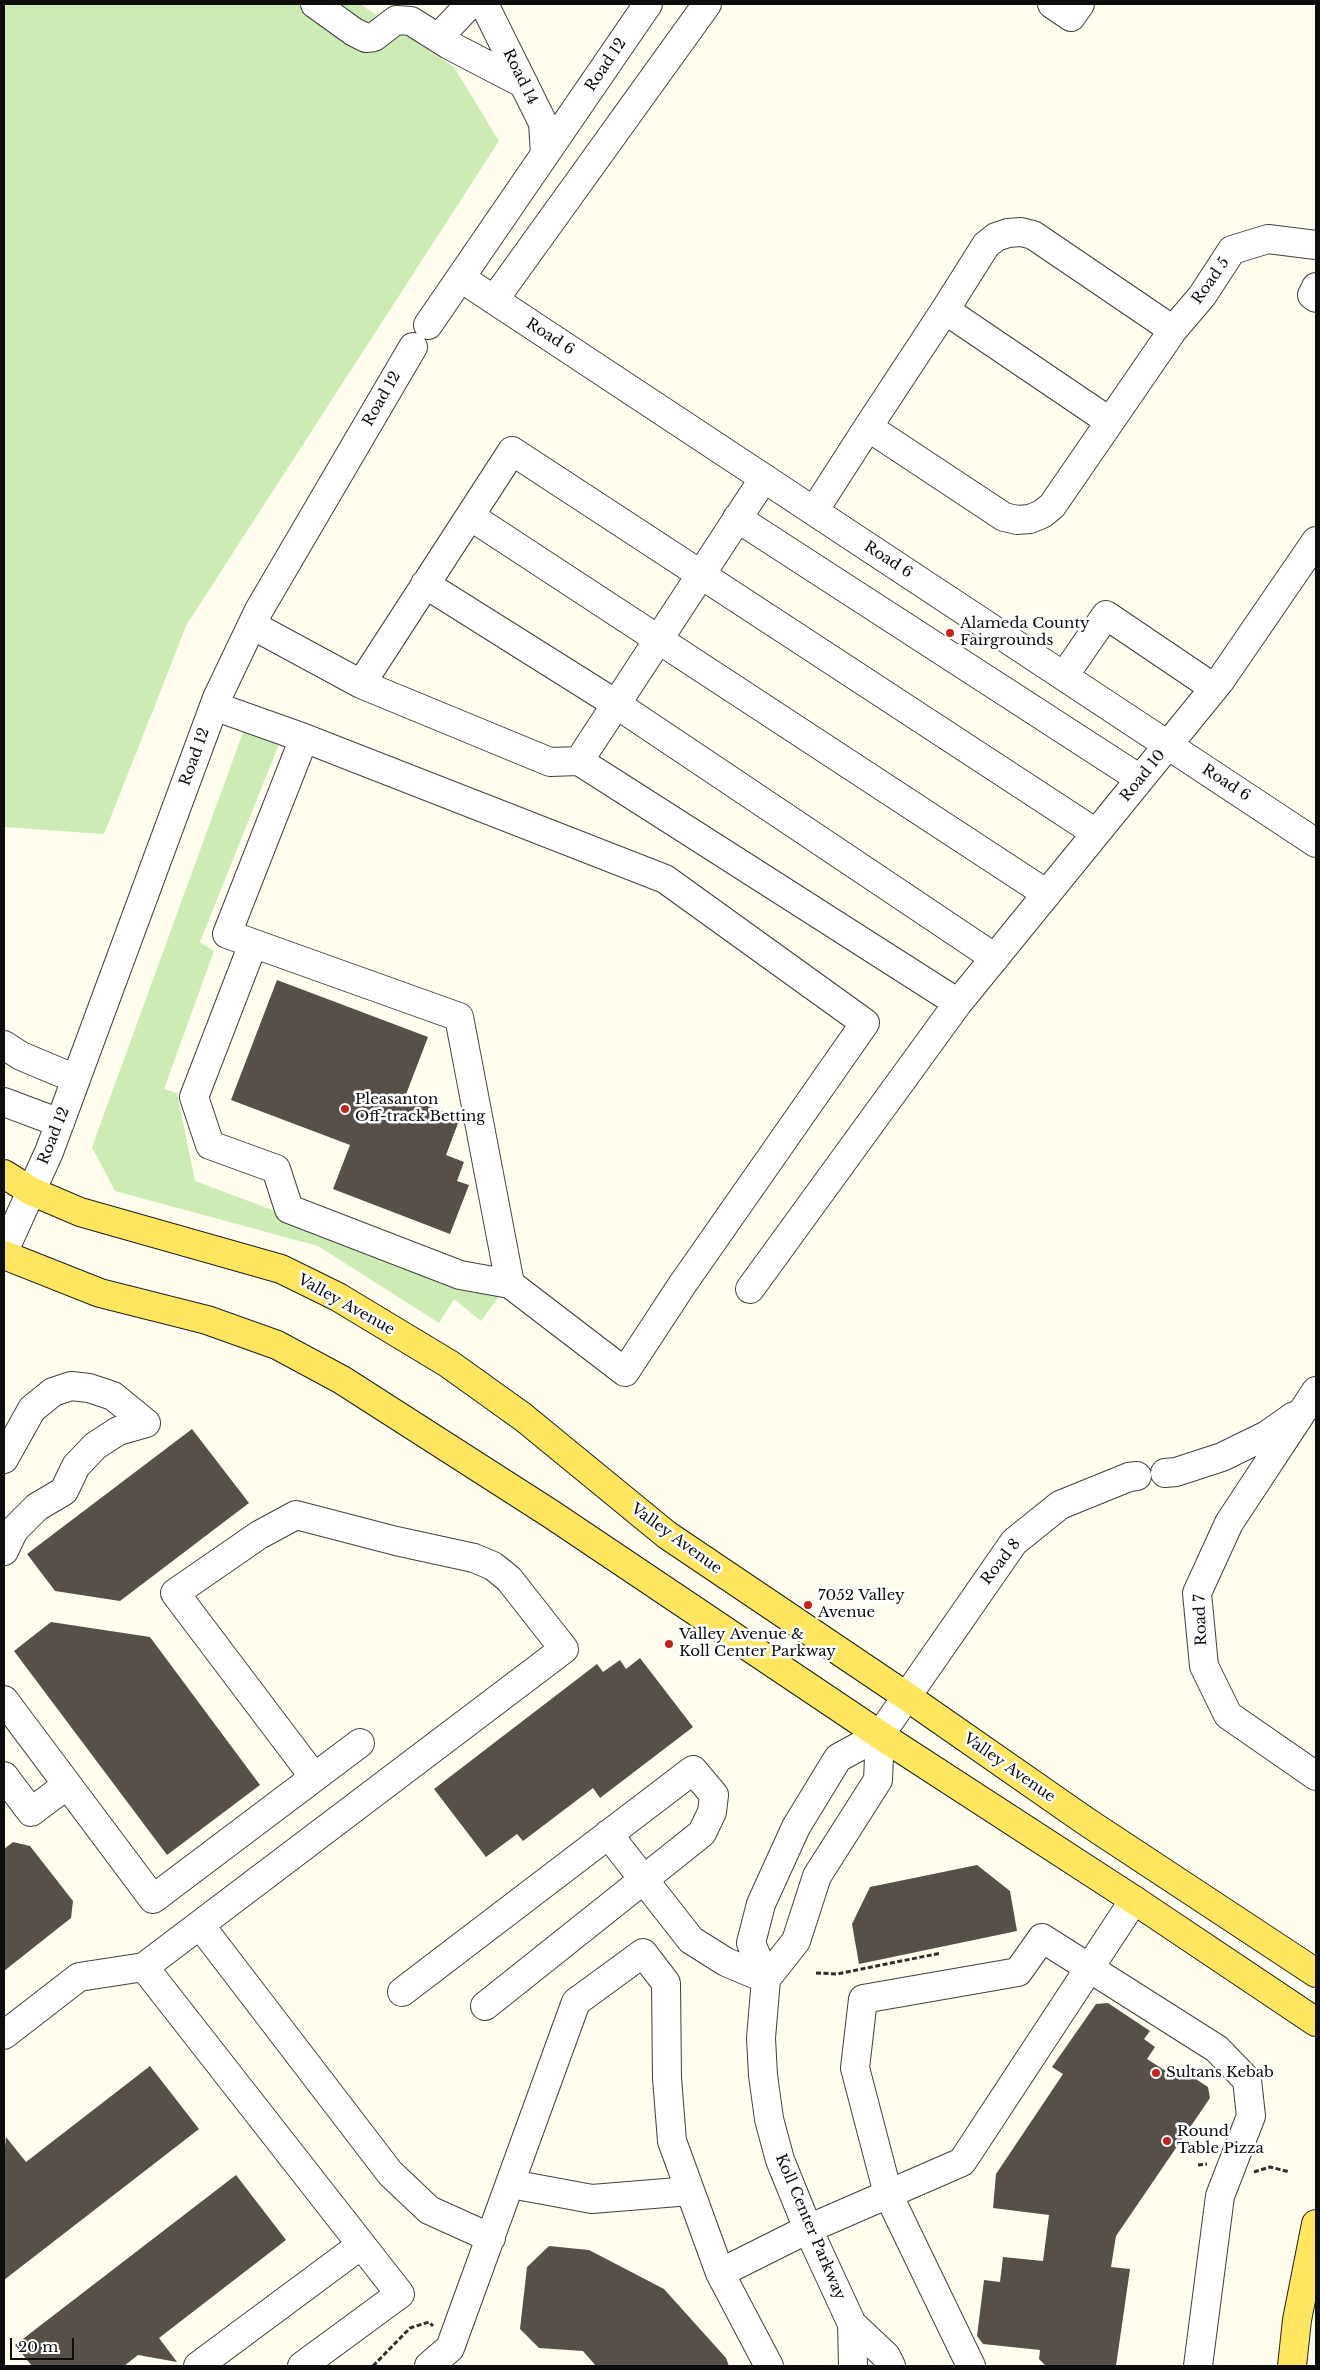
<!DOCTYPE html>
<style>
body{margin:0}
#map{position:relative;width:1320px;height:2370px;overflow:hidden;background:#fffdee;font-family:"Libre Baskerville",serif}
canvas{display:block}
.frame{position:absolute;inset:0;border:5px solid #0d0d0d;pointer-events:none}
.scale{position:absolute;left:10px;top:2338px;width:64px;height:22px;box-sizing:border-box;border:2px solid #0d0d0d;border-top:0;padding-left:6px;font-size:15px;line-height:18px;white-space:nowrap;color:#0d0d0d;-webkit-text-stroke:4px #fff;paint-order:stroke}
</style>
<div id="map">
<canvas width="1320" height="2370"></canvas>
<div class="frame"></div>
<div class="scale">20 m</div>
</div>
<script>
const c = document.querySelector('canvas').getContext('2d');
c.lineJoin = 'round';
function paint(path, color) { c.fillStyle = color; c.fill(path, 'evenodd'); }
const shape = rows => new Path2D(rows.map(r => 'M' + r).join(''));
function trace(path, color, width, dash) { c.strokeStyle = color; c.lineWidth = width; c.lineCap = dash ? 'butt' : 'round'; c.setLineDash(dash || []); c.stroke(path); }
function drawText(font, color, halo, rows, align = 'center') {
  c.font = font + ' "Libre Baskerville",serif'; c.lineWidth = 5; c.setLineDash([]); c.textBaseline = 'middle'; c.strokeStyle = halo; c.fillStyle = color; for (const [text, x, y, turn = 0] of rows) {
    c.save(); c.translate(x, y); c.rotate((+turn || 0) * Math.PI / 180); c.textAlign = isNaN(turn) ? turn : align; if (halo) c.strokeText(text, 0, 0); c.fillText(text, 0, 0); c.restore();
  }
}
paint(shape([
 [4,4,360,4,454,67,499,141,187,624,104,834,4,827],
 [245,727,281,739,200,942,214,951,164,1089,177,1093,195,1181,500,1295,481,1321,454,1299,439,1323,318,1246,115,1191,92,1147]
]), '#ccecb4');
paint(shape([
 [277,980,428,1037,405,1097,460,1118,446,1155,464,1162,457,1181,469,1185,450,1234,333,1189,350,1145,231,1100],
 [192,1429,249,1503,120,1601,55,1591,27,1554],
 [51,1622,150,1637,260,1785,167,1855,14,1651],
 [640,1658,693,1727,600,1798,593,1788,523,1841,517,1834,486,1857,434,1789,597,1664,603,1672,620,1660,626,1669],
 [13,1842,30,1846,73,1901,71,1918,4,1971,4,1849],
 [977,1865,1010,1891,1017,1931,859,1964,852,1924,870,1887],
 [1108,2003,1150,2031,1144,2039,1155,2047,1147,2059,1180,2080,1185,2072,1208,2087,1210,2098,1116,2236,1111,2267,1130,2269,1116,2366,1045,2365,1039,2359,1040,2350,983,2344,977,2336,984,2280,1000,2282,1003,2257,1043,2261,1049,2215,993,2208,996,2174,1063,2074,1052,2067,1096,2004],
 [150,2066,199,2129,4,2280,4,2156,6,2137,26,2162],
 [236,2175,286,2240,159,2338,177,2362,138,2355,124,2366,32,2366,15,2345],
 [549,2246,589,2250,664,2289,726,2358,729,2366,596,2366,583,2351,539,2348,520,2329,527,2267]
]), '#575049');
const minor = shape([
 [315,4,354,32,366,38,374,37,396,20,411,21,449,45,524,84],
 [484,4,543,123,545,154],
 [1052,4,1071,17,1080,4],
 [438,38,470,4],
 [461,278,1316,843],
 [1316,287,1312,295,1316,298],
 [494,300,707,4],
 [945,310,1109,421],
 [428,325,648,4],
 [1173,330,1202,296,1232,250,1268,239,1316,245],
 [814,511,868,427,945,310,986,245,996,237,1008,233,1021,232,1033,235,1173,330,1052,506,1042,514,1030,519,1017,520,1004,517,868,427],
 [470,516,1047,894],
 [737,518,1140,779],
 [425,584,616,704,995,958],
 [252,625,361,684,550,762,579,761,958,1003],
 [1064,676,1106,615,1214,688],
 [361,684,512,451,1096,833],
 [214,706,304,738,665,879,865,1023,682,1285,625,1372,510,1284,459,1017,227,934,304,738],
 [579,761,764,478],
 [253,944,194,1097,210,1145,276,1169,289,1209,460,1275,510,1284],
 [4,1045,21,1056,76,1079],
 [4,1102,60,1123],
 [4,1251,49,1152,217,698,259,610,413,347],
 [750,1289,958,1003,1220,681,1316,541],
 [1316,1391,1229,1523,1197,1593,1204,1666,1228,1715,1316,1776],
 [4,1459,32,1409,53,1392,71,1386,89,1388,113,1396,146,1423],
 [1165,1473,1176,1472,1222,1457,1267,1435,1294,1416],
 [4,1551,14,1530,37,1507,64,1491,76,1466,95,1446,118,1431,146,1423],
 [4,1700,153,1899,360,1743],
 [4,1776,31,1812,67,1785],
 [608,1834,691,1940,726,1962,766,1979],
 [200,1925,390,2173,429,2210,491,2238],
 [144,1967,400,2294,302,2366],
 [766,1979,796,1941,817,1876,878,1780,880,1735],
 [402,1992,693,1770,714,1795,712,1812,702,1833,485,2006],
 [4,2035,79,1977,144,1967,564,1649,509,1579,493,1566,474,1558,396,1541,296,1515,259,1535,175,1593,314,1777],
 [511,2184,592,2199,690,2191],
 [720,2273,808,2229,962,2162,1134,1900],
 [852,2324,853,2366],
 [198,2366,361,2245],
 [429,2366,450,2348,576,2002,643,1953,666,1983,667,2078,672,2141,720,2273,769,2366],
 [891,2366,886,2356,852,2324,808,2229,780,2160,769,2119,763,2075,761,2038,766,1979,751,1943,761,1904,796,1827,838,1758,880,1735,1014,1542,1060,1505,1129,1477,1137,1476],
 [971,2366,888,2194,855,2068,863,1999,1018,1972,1042,1938,1217,2049,1247,2080,1251,2116,1220,2196,1198,2366]
]);
const major = shape([
 [4,1174,31,1191,80,1212,281,1269,338,1297,449,1364,523,1417,667,1535,906,1696,1087,1822,1316,1973],
 [4,1255,100,1293,207,1320,277,1345,342,1380,551,1514,880,1735,1134,1900,1316,2022],
 [1292,2366,1297,2320,1316,2224]
]);
trace(minor, '#404040', 30);
trace(major, '#1e1e1e', 30);
trace(shape([
 [816,1973,837,1974,941,1953],
 [1198,2165,1207,2164],
 [1254,2172,1270,2167,1290,2172],
 [373,2366,410,2328,429,2322,433,2326]
]), '#2f2f2f', 3, [5, 2.5]);
trace(minor, '#fff', 28);
trace(major, '#ffe65e', 28);
for (const [x, y, r, color] of [
 [950,633,5,"#c7231c"],
 [345,1109,5,"#c7231c"],
 [808,1605,5,"#c7231c"],
 [669,1644,5,"#c7231c"],
 [1156,2073,5,"#c7231c"],
 [1167,2141,5,"#c7231c"]
]) { const dot = new Path2D(); dot.arc(x, y, r, 0, 2 * Math.PI); c.fillStyle = color; c.fill(dot); trace(dot, '#fff', 2); }
drawText('15px', '#0d0d0d', '#fff', [
 ["Road 12",606,65,-56],
 ["Road 14",520,77,64],
 ["Road 5",1211,281,-55],
 ["Road 6",550,337,33],
 ["Road 12",382,399,-60],
 ["Road 6",888,560,33],
 ["Road 12",195,757,-70],
 ["Road 10",1143,776,-51],
 ["Road 6",1226,783,33],
 ["Road 12",54,1136,-68],
 ["Valley Avenue",346,1305,29],
 ["Valley Avenue",676,1539,36],
 ["Road 8",1001,1562,-52],
 ["Road 7",1201,1620,-92],
 ["Valley Avenue",1009,1768,35],
 ["Koll Center Parkway",810,2227,67]
]);
drawText('15px', '#0d0d0d', '#fff', [
 ["Alameda County",960,624],
 ["Fairgrounds",960,641],
 ["Pleasanton",355,1100],
 ["Off-track Betting",355,1117],
 ["7052 Valley",818,1596],
 ["Avenue",818,1613],
 ["Valley Avenue &",679,1635],
 ["Koll Center Parkway",679,1652],
 ["Sultans Kebab",1166,2073],
 ["Round",1177,2132],
 ["Table Pizza",1177,2149]
], 'left');
</script>
